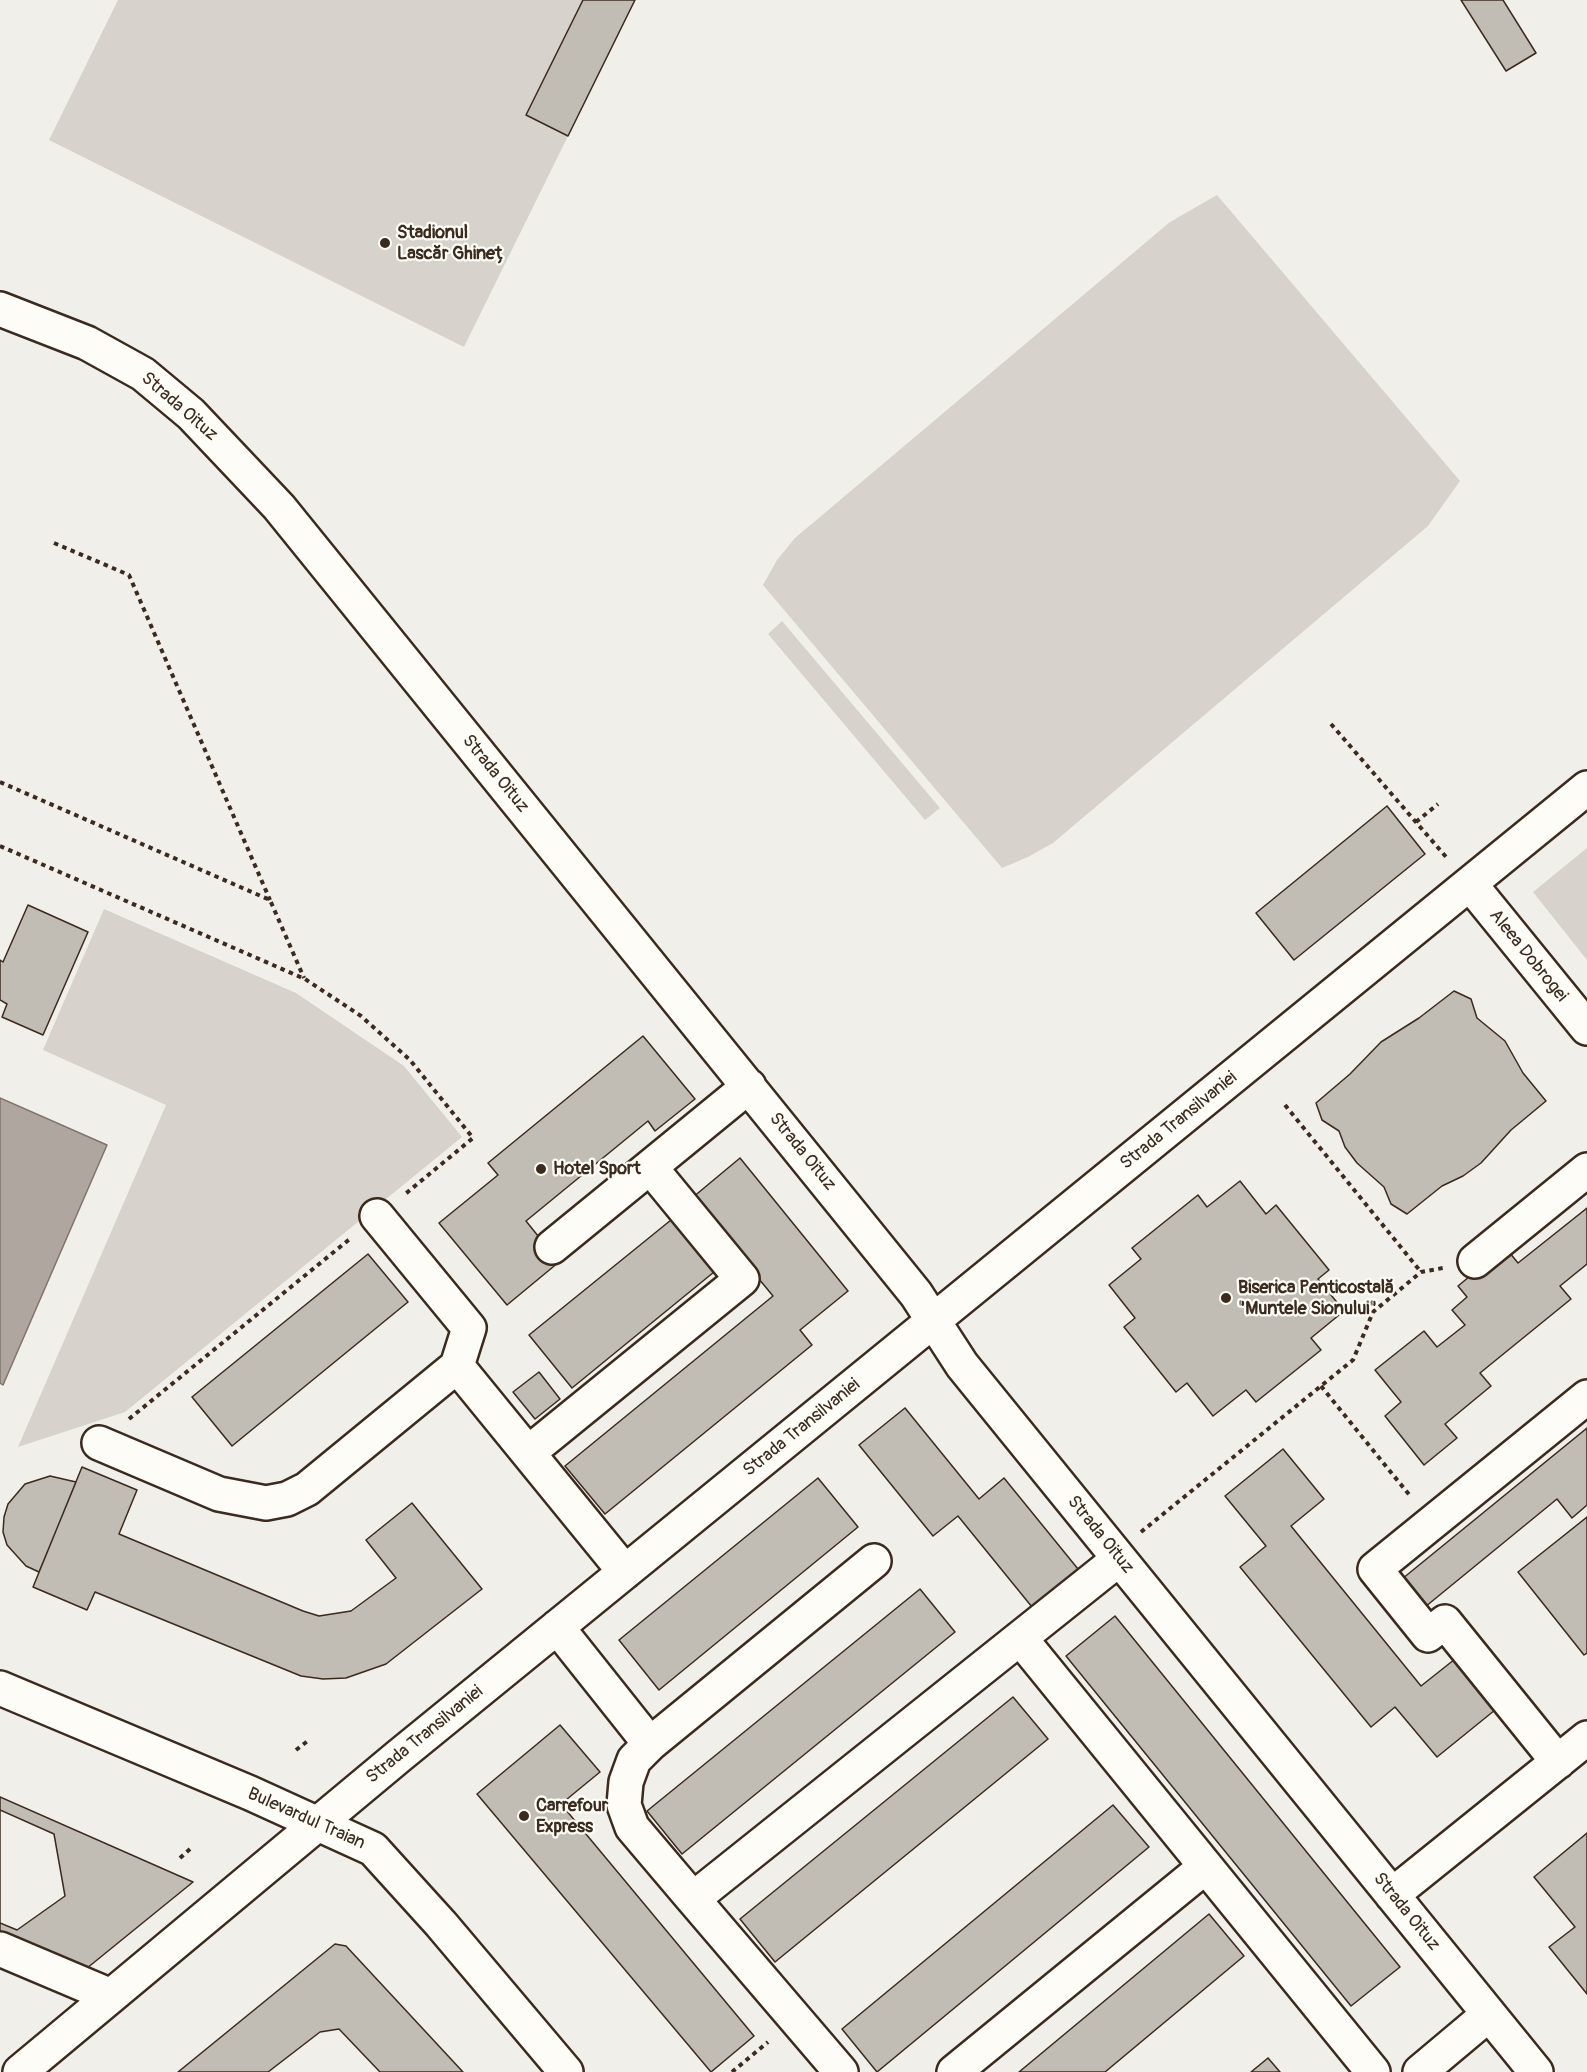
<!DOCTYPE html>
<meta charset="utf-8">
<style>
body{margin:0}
canvas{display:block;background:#f1efea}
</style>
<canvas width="1587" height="2072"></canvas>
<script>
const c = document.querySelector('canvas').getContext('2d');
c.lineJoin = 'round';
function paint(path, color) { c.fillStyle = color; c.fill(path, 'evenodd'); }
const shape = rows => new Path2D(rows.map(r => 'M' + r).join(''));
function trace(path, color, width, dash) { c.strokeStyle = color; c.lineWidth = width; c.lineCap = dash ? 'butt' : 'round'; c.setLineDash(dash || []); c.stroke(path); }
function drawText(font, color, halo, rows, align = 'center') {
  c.font = font + ' Pangolin,sans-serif'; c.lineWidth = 4.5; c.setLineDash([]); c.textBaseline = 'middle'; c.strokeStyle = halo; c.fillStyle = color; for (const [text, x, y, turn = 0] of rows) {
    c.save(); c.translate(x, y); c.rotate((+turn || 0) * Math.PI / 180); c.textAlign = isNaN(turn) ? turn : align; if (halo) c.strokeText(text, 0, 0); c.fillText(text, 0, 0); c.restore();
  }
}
paint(shape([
 [118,0,635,0,464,347,49,140],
 [1217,195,1460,481,1428,526,1053,843,1028,857,1002,868,763,585,777,560,795,538,1170,222],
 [782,621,940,808,925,820,768,634],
 [1587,848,1587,960,1533,892],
 [104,909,296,993,404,1066,462,1137,125,1412,18,1447,166,1105,43,1050]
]), '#d7d2cc');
const water = shape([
 [0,1098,107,1145,3,1385,0,1383,0,1098]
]);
paint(water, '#aea69f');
trace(water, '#80746b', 1.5);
const building = shape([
 [583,0,635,0,568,136,526,115,583,0],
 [1461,0,1503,0,1536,53,1506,71,1461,0],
 [1387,806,1425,854,1294,960,1256,913,1387,806],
 [28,905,88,932,43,1035,2,1017,7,1004,0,1000,0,960,3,962,28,905],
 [1454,991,1471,999,1477,1018,1505,1041,1523,1073,1546,1101,1511,1130,1481,1163,1463,1176,1442,1186,1407,1214,1391,1204,1384,1187,1357,1163,1345,1147,1339,1131,1322,1120,1316,1103,1350,1074,1381,1042,1419,1018,1454,991],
 [643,1036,695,1099,655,1131,648,1121,526,1221,559,1262,507,1305,439,1223,498,1175,488,1163,643,1036],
 [740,1158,848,1291,800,1330,812,1345,605,1514,565,1466,773,1296,692,1198,740,1158],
 [1240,1181,1266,1214,1276,1205,1329,1270,1318,1279,1344,1311,1311,1338,1321,1350,1256,1402,1246,1390,1213,1416,1187,1383,1176,1392,1124,1327,1135,1318,1109,1285,1141,1259,1132,1248,1198,1195,1207,1207,1240,1181],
 [1587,1208,1587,1264,1560,1286,1571,1299,1480,1373,1491,1386,1445,1424,1457,1438,1424,1465,1385,1416,1401,1402,1375,1370,1424,1331,1437,1347,1465,1325,1452,1310,1467,1297,1458,1286,1505,1247,1518,1263,1587,1208],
 [671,1220,714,1272,572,1388,529,1335,671,1220],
 [368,1254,408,1302,232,1446,192,1397,368,1254],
 [539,1372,560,1399,535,1419,513,1392,539,1372],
 [905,1408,979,1499,1004,1478,1078,1569,1032,1607,958,1516,933,1536,859,1445,905,1408],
 [1587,1428,1587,1505,1572,1518,1557,1499,1425,1607,1402,1579,1587,1428],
 [1283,1449,1324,1499,1291,1526,1421,1686,1455,1659,1495,1710,1437,1757,1395,1707,1371,1727,1240,1567,1266,1546,1225,1496,1283,1449],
 [82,1467,137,1490,119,1534,303,1611,319,1616,351,1611,396,1578,366,1540,412,1503,482,1589,386,1664,346,1678,323,1679,301,1676,95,1592,87,1610,33,1587,82,1467],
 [50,1476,76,1482,39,1572,26,1566,7,1545,3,1532,4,1517,8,1504,25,1484,50,1476],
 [818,1478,858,1527,659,1690,619,1640,818,1478],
 [1587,1517,1587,1653,1584,1655,1518,1572,1587,1517],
 [920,1589,955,1632,682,1854,647,1811,920,1589],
 [1115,1616,1400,1967,1351,2006,1066,1656,1115,1616],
 [1013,1697,1048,1739,775,1962,740,1919,1013,1697],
 [560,1725,600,1772,561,1804,754,2036,711,2072,477,1794,560,1725],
 [0,1797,193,1882,81,1973,0,1937,0,1797],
 [1113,1805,1149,1847,877,2072,842,2029,1113,1805],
 [0,1810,54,1834,65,1896,17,1930,0,1923,0,1810],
 [1587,1833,1587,1994,1549,1947,1575,1927,1534,1877,1587,1833],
 [1209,1914,1244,1956,1105,2072,1019,2072,1209,1914],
 [335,1944,346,1946,463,2072,380,2072,339,2029,320,2032,268,2072,178,2072,335,1944],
 [1268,2058,1280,2072,1251,2072,1268,2058]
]);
paint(building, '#c1bcb4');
trace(building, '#3b2a1e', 1.5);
const minor = shape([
 [0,309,87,343,143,374,191,414,279,507,916,1294,962,1365,1536,2072],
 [1470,884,1587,1028],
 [377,1216,469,1328,457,1366],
 [552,1247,650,1167],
 [1475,1261,1587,1170],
 [99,1443,219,1494,266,1503,287,1499,307,1489,457,1366,625,1572],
 [528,1453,742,1279,650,1167,749,1086],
 [557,1627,650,1744,634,1760,626,1782,624,1805,632,1827,693,1899,1119,1559],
 [1020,1638,1373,2072],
 [0,1688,250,1793,373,1849,441,1924,566,2072],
 [650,1744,874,1561],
 [1558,1762,1445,1622,1428,1635,1375,1569,1587,1397],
 [1392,1895,1587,1738],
 [693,1899,841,2072],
 [0,1949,111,1996],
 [20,2072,399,1756,1587,788],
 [954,2072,1205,1867],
 [1420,2072,1489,2014]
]);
trace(minor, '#3b2a1e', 38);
trace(shape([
 [54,543,129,575,270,900],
 [1331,724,1447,858],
 [0,782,270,900,304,978],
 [1416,822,1438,804],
 [0,846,305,979,361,1016,410,1060,473,1138,404,1195],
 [1285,1105,1421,1272],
 [1321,1386,1411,1497],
 [129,1419,351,1238],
 [1141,1532,1353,1360,1373,1312,1421,1272,1443,1268],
 [296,1750,309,1740],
 [180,1858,190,1849],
 [732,2072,768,2042]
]), '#3b2a1e', 4, [4.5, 4.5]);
trace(minor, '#fdfcf7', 33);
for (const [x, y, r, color] of [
 [385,243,6,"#3b2a1e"],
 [541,1169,6,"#3b2a1e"],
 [1226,1298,6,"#3b2a1e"],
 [524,1816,6,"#3b2a1e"]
]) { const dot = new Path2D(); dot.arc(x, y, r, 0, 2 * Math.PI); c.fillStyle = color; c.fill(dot); trace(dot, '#fdfcf7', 2); }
drawText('bold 18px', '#3b2a1e', '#fdfcf7', [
 ["Stadionul",397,233],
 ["Lascăr Ghineț",397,254],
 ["Hotel Sport",553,1169],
 ["Biserica Penticostală",1238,1288],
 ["\"Muntele Sionului\"",1238,1309],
 ["Carrefour",536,1806],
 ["Express",536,1827]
], 'left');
drawText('18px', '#3b2a1e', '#fdfcf7', [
 ["Strada Oituz",179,407,41],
 ["Strada Oituz",495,774,51],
 ["Aleea Dobrogei",1528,956,51],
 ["Strada Transilvaniei",1179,1121,-39],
 ["Strada Oituz",802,1152,51],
 ["Strada Transilvaniei",802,1428,-39],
 ["Strada Oituz",1100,1535,51],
 ["Strada Transilvaniei",425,1735,-39],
 ["Bulevardul Traian",306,1819,24],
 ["Strada Oituz",1406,1912,51]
]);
</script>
